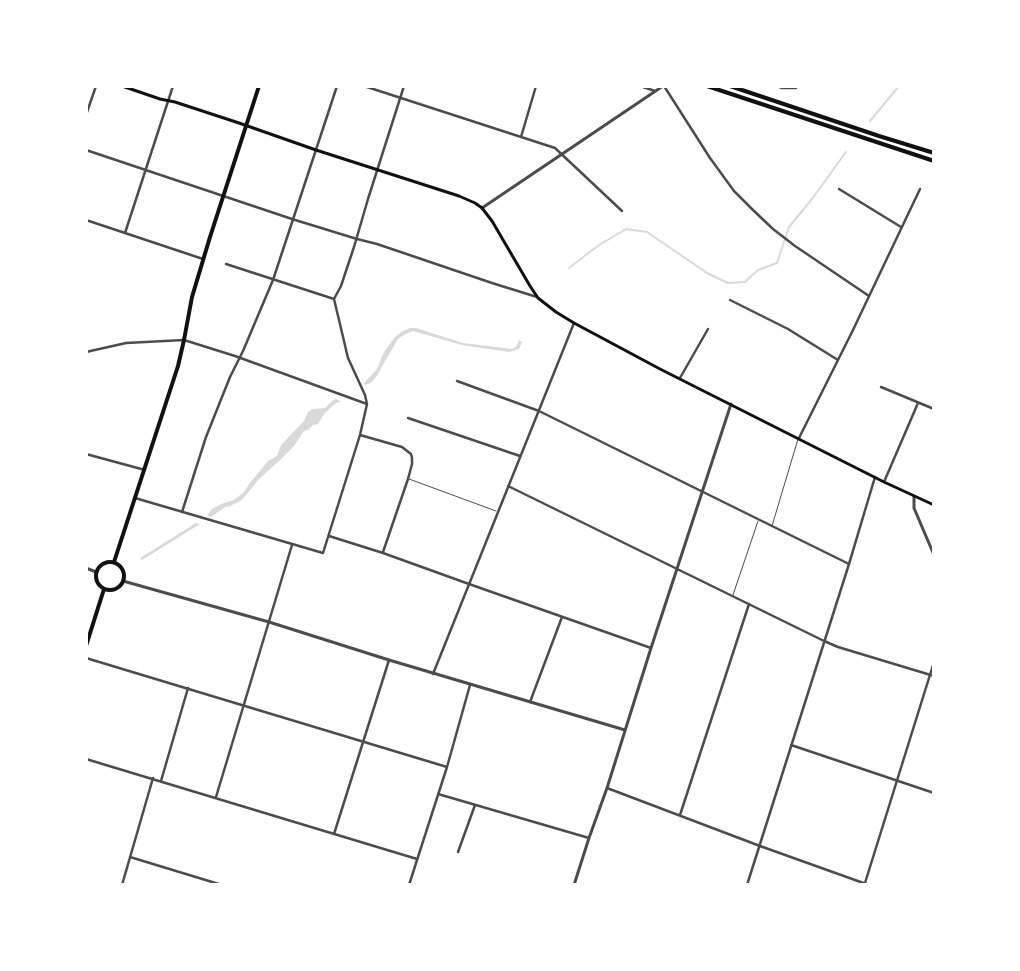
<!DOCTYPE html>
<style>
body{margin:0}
#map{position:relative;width:1020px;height:971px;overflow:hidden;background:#fff;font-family:Poppins,sans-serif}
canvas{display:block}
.frame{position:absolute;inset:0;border:88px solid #fff;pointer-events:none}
</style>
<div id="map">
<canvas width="1020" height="971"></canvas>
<div class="frame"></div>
</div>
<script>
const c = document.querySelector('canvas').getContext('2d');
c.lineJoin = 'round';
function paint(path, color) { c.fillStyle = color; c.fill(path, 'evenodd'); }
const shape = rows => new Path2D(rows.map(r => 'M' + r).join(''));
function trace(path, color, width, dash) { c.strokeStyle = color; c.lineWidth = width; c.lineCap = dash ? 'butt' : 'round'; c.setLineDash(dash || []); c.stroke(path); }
paint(shape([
 [410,328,416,328,463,343,512,349,516,347,519,340,522,342,519,349,509,352,462,345,413,331,406,334,398,339,376,377,371,383,365,385,364,383,377,369,383,354,394,338,401,332],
 [336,399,340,401,340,402,336,403,325,413,318,424,313,425,308,430,304,431,294,446,280,460,259,479,242,500,230,506,225,507,211,517,207,516,212,509,221,504,234,500,244,492,250,483,268,461,277,456,281,445,304,421,308,412,312,409,325,408,333,400],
 [196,523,200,524,142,560,140,558]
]), '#d9d9d9');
trace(shape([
 [870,121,899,86],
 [569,268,599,245,626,229,647,232,707,273,728,283,745,282,758,270,777,263,789,227,812,199,846,152]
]), '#d9d9d9', 2);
trace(shape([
 [409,479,496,511],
 [772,526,798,439],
 [733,595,758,521]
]), '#4c4c4c', 1);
trace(shape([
 [364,86,555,148,622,211],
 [640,86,655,91],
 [664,86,710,158,734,191,753,210,773,229,795,246,869,296],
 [777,86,782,88,796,88,797,86],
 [86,115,96,86],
 [521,137,536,86],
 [86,150,292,219,357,239,377,244,492,283,537,297],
 [839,189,901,227],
 [86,220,203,259],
 [125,233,173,86],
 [226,264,334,299],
 [334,299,341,286,354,247,368,199,404,86],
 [730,300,788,329,838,360],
 [86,352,126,343,184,340,235,356,367,404],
 [680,378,708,329],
 [457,381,539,411,849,564],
 [881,387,934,409],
 [408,418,520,456],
 [360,435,402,447,411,454,412,458,412,464,408,479,383,552],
 [799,438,853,330,920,189],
 [86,454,145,470],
 [884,482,918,403],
 [508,486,824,641,838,647,934,676],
 [135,498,323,553,360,435,367,404,365,395,348,358,334,299],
 [182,512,206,437,230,377,243,351,273,280,337,86],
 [329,536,383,553,469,584,651,648],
 [86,658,447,767],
 [433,674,574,323],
 [530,702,562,617],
 [791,745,934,793],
 [86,759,417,859],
 [161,781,188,688],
 [607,788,760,846,869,885],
 [438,794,589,838],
 [216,797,292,545],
 [680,815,749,604],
 [334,834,389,660],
 [458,852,475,805],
 [130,857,222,885],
 [865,883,934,662],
 [122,885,153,778],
 [409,885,447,767,470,685],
 [747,885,849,564,875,477]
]), '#4c4c4c', 2.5);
trace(shape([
 [482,208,663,86],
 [914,496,914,508,934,555],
 [86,568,96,572],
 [123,581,269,622,389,660,625,730],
 [574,885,589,838,607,788,651,648,731,404]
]), '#4c4c4c', 3);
trace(shape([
 [122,86,160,99,175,102,239,123,316,150,459,196,475,203,482,208,492,221,530,286,538,298,556,312,574,323,660,369,884,482,934,505]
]), '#111', 3);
trace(shape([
 '96 576a14 14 0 1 1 28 0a14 14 0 1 1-28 0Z',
 [114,562,178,366,184,340,192,297,210,237,259,86],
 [86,646,104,589]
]), '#111', 4);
trace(shape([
 [707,86,934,161],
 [730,86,879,136,934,153]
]), '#111', 4);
</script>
